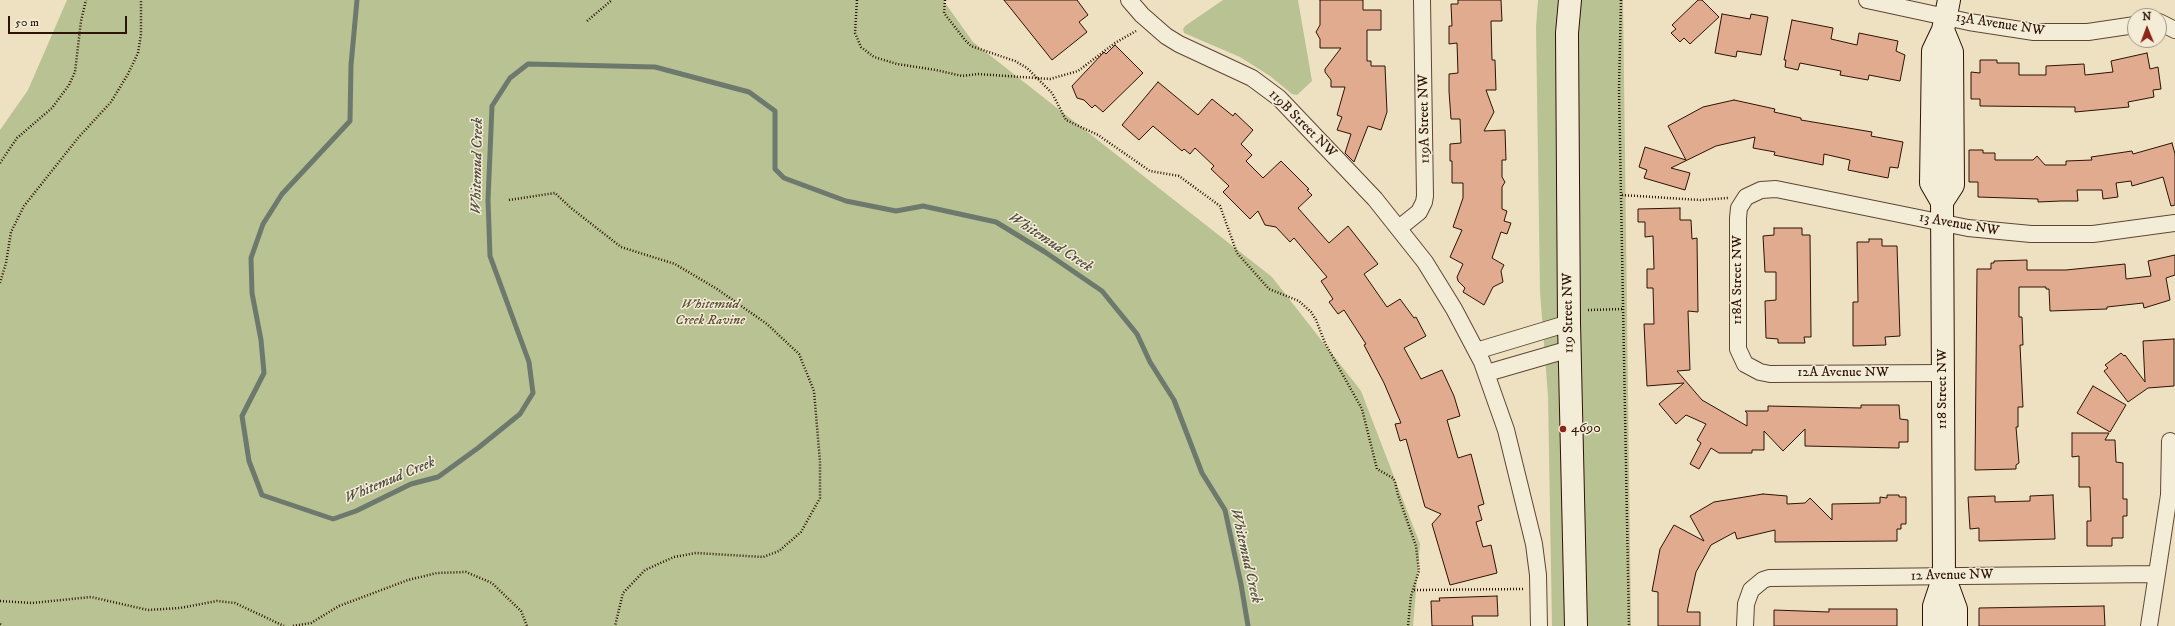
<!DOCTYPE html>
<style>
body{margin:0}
#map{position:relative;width:2175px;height:626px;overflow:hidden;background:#ede1c2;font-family:"IM FELL DW Pica",serif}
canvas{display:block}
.north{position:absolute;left:2127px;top:8px;width:40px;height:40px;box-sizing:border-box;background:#f3ecd7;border:1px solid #a49583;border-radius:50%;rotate:359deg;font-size:11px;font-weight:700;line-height:16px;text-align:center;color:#2e1204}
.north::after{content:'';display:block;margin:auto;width:14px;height:18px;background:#8f2418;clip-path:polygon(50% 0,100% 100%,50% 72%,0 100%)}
.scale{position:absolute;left:8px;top:16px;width:119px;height:18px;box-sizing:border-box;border:2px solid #2e1204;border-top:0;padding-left:5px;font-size:12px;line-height:14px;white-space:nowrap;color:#2e1204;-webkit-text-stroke:3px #f3ecd7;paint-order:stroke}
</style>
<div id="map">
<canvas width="2175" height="626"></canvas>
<div class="north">N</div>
<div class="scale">50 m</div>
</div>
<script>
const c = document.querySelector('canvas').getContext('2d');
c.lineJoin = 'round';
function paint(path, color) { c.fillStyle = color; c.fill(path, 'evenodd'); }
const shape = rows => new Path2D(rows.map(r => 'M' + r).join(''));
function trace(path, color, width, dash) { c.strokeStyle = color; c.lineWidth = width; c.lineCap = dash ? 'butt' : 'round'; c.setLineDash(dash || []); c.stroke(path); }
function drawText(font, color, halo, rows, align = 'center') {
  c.font = font + ' "IM FELL DW Pica",serif'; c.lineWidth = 3; c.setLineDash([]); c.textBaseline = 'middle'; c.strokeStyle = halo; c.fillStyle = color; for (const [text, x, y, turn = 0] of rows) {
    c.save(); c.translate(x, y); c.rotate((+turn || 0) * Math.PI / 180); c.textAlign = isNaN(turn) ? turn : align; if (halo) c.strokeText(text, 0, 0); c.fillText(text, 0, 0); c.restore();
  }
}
paint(shape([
 [67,0,943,0,973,42,1272,277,1361,391,1420,544,1413,626,0,626,0,130,28,90],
 [1223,0,1298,0,1312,81,1297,95,1292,94,1270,76,1240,57,1184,33,1183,29,1185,26],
 [1538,0,1623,0,1631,626,1552,626,1548,396,1540,292,1536,27]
]), '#b9c293');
trace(shape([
 [357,0,351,65,350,121,282,194,263,224,251,258,252,293,261,340,264,373,242,416,249,461,262,495,333,519,356,511,411,484,438,477,478,448,520,414,533,393,529,362,490,256,488,200,492,106,510,78,528,64,655,67,749,92,775,111,775,169,784,178,846,201,896,211,923,206,996,222,1045,252,1102,291,1137,334,1150,362,1174,400,1202,473,1225,510,1241,584,1248,626]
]), '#6e796e', 5);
const building = shape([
 [1004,0,1077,0,1088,15,1079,22,1087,32,1052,60,1004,0],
 [1320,0,1363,0,1363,10,1381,10,1381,30,1367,30,1367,61,1371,61,1371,66,1385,66,1387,112,1381,130,1368,126,1354,162,1345,153,1351,134,1337,130,1342,117,1337,115,1345,87,1331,87,1331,80,1325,72,1325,69,1341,48,1320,48,1320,39,1316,32,1320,25,1320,0],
 [1458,0,1501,0,1502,21,1491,21,1492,60,1495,60,1496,90,1486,90,1494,112,1484,131,1505,130,1506,160,1502,160,1502,177,1505,182,1502,187,1502,209,1507,211,1504,221,1511,223,1507,234,1501,232,1492,258,1504,265,1501,271,1503,282,1493,287,1484,305,1463,292,1465,288,1458,281,1457,277,1463,264,1450,257,1462,230,1453,227,1463,198,1463,183,1452,183,1452,161,1450,161,1450,144,1461,143,1460,119,1451,119,1449,91,1449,74,1458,73,1457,43,1449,44,1449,26,1452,26,1451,4,1458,4,1458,0],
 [1698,0,1702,0,1719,17,1690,44,1684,38,1680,42,1671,33,1676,29,1672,25,1698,0],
 [1722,14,1750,19,1751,14,1768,17,1761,55,1737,51,1736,57,1715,53,1722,14],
 [1792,20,1833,28,1831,39,1857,45,1859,33,1898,41,1896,51,1905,55,1900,81,1869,75,1868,80,1840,75,1841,71,1800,63,1798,70,1785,67,1786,60,1784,60,1792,20],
 [1115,45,1143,73,1103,112,1095,105,1092,108,1084,100,1077,98,1072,86,1104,52,1106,54,1115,45],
 [2147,53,2150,69,2158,67,2161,89,2153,90,2154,97,2128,102,2129,107,2075,112,2075,107,1980,106,1980,99,1971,99,1971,72,1980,73,1980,60,1997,60,1997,63,2019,63,2019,75,2046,75,2046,66,2084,64,2085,75,2113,72,2111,61,2147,53],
 [1158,82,1198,115,1212,99,1233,116,1235,113,1253,130,1241,144,1252,155,1246,161,1263,178,1281,161,1309,189,1307,190,1312,195,1298,208,1329,243,1348,226,1378,264,1364,274,1387,307,1400,299,1414,318,1416,317,1426,336,1404,348,1421,379,1442,370,1454,396,1460,416,1447,420,1458,458,1471,454,1484,504,1478,506,1482,520,1476,522,1483,547,1491,545,1497,573,1450,585,1432,524,1441,514,1425,507,1406,439,1400,441,1395,424,1401,423,1384,383,1364,345,1366,344,1344,310,1338,314,1329,302,1333,299,1321,281,1327,277,1294,238,1290,242,1276,227,1265,225,1258,211,1250,219,1223,192,1229,186,1211,169,1214,166,1195,148,1190,154,1184,149,1182,151,1153,126,1139,140,1122,125,1158,82],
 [1734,100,1775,109,1774,112,1801,118,1801,120,1872,132,1871,136,1903,142,1898,168,1890,167,1888,178,1848,170,1850,160,1824,154,1823,165,1774,155,1775,152,1753,148,1755,137,1716,146,1671,168,1690,173,1685,190,1644,178,1647,170,1639,167,1645,147,1686,160,1668,126,1703,107,1734,100],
 [2172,143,2175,154,2175,205,2171,206,2163,177,2132,186,2131,181,2116,183,2118,197,2103,199,2102,190,2077,190,2078,201,2061,201,2038,202,2038,199,1978,197,1978,182,1969,182,1969,150,1983,150,1983,153,1995,153,1995,160,2033,160,2037,156,2045,165,2066,165,2066,161,2092,160,2091,157,2132,151,2133,154,2172,143],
 [1680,208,1680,220,1691,220,1692,239,1697,238,1698,312,1688,311,1690,370,1677,371,1702,400,1747,426,1747,413,1745,411,1768,411,1768,406,1861,408,1861,405,1899,405,1900,419,1908,420,1908,442,1899,442,1899,448,1805,446,1805,429,1783,451,1764,431,1764,450,1752,450,1752,453,1719,453,1711,448,1699,469,1690,464,1701,443,1697,440,1706,424,1686,415,1676,424,1659,404,1684,383,1647,386,1644,324,1654,324,1653,288,1647,288,1647,269,1654,269,1653,236,1645,237,1645,222,1638,222,1638,209,1680,208],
 [1774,228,1802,228,1802,235,1810,235,1811,337,1804,337,1805,343,1778,343,1778,339,1766,338,1765,301,1776,300,1776,272,1765,272,1763,236,1774,235,1774,228],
 [1869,239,1882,239,1882,246,1897,246,1900,336,1885,337,1886,345,1853,346,1853,302,1858,302,1857,242,1869,242,1869,239],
 [2175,255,2175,275,2166,278,2170,300,2144,308,2143,303,2107,307,2107,309,2050,311,2049,289,2046,289,2046,287,2019,287,2019,317,2022,317,2023,345,2020,345,2023,407,2018,407,2018,427,2016,427,2019,463,2016,465,2016,469,1975,470,1977,269,1991,269,1991,263,1994,263,1994,261,2027,260,2027,270,2066,270,2125,264,2126,279,2151,276,2148,261,2175,255],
 [2174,339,2174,386,2148,388,2128,402,2104,371,2108,368,2105,365,2121,353,2124,356,2125,355,2145,382,2143,341,2174,339],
 [2093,386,2126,405,2110,432,2077,413,2093,386],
 [2072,433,2109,433,2105,440,2115,440,2116,462,2123,463,2123,499,2127,499,2127,516,2123,516,2123,538,2112,538,2112,546,2087,546,2087,521,2091,521,2090,487,2079,487,2079,456,2072,457,2072,433],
 [1763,494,1787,496,1787,504,1805,503,1810,498,1832,520,1832,504,1880,503,1880,497,1887,498,1887,495,1899,495,1899,497,1906,497,1906,524,1901,524,1901,529,1897,529,1897,541,1775,542,1775,530,1737,539,1735,532,1711,545,1696,572,1687,612,1700,612,1700,626,1658,626,1658,592,1652,591,1660,549,1674,525,1704,541,1690,516,1714,502,1763,494],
 [2053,495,2055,539,1979,541,1979,528,1970,529,1968,497,1995,496,1995,502,2030,501,2030,496,2053,495],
 [1497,596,1498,616,1472,616,1473,626,1432,626,1431,601,1440,601,1439,598,1497,596],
 [2104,606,2105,626,1979,626,1979,608,2104,606],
 [1829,609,1897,609,1897,626,1774,626,1774,610,1829,612,1829,609]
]);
paint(building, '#e0ab8e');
trace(building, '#2e1204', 1);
const street = shape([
 [1129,0,1142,15,1166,36,1179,44,1252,78,1279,98,1375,199,1425,262,1454,309,1482,362,1506,430,1534,544,1538,575,1539,626],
 [1867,0,1969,22,2034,32,2088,32,2135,25],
 [2159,22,2175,30],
 [1399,228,1419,212,1424,202,1425,196,1422,0],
 [1476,351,1569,323],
 [1487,373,1570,349],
 [1943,373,1770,374,1760,372,1745,364,1738,349,1738,218,1739,208,1746,197,1761,190,1776,189,1968,228,2031,234,2093,234,2175,223],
 [1745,626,1746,604,1751,590,1763,580,1769,578,2157,574],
 [2149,626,2169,495,2170,441]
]);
const secondary = shape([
 [1570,0,1567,33,1569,323,1576,626],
 [1942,202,1953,185,1952,52,1943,30],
 [1944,576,1956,609,1956,626],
 [1934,626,1934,606,1944,576,1942,202,1931,183,1933,51,1943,30,1949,0]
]);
trace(street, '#5e4634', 18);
trace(secondary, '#2e1204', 24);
trace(shape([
 [857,0,855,33,861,47,874,57,897,64,936,70,962,76,978,74,1050,79,1078,71,1115,43,1136,31],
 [945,0,944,13,965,40,971,46,1015,61,1027,68,1052,93,1066,120,1098,135,1150,171,1179,176,1220,206,1237,253,1269,289,1299,301,1311,312,1316,320,1325,343,1362,409,1377,469,1393,478,1395,482,1398,495,1416,546,1419,571,1411,596,1408,626],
 [1621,0,1619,89,1629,626],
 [587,21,612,0],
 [0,163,17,138,52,108,69,85,75,72,81,21,86,0],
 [1622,195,1700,200,1728,198],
 [509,200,555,193,571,208,621,247,675,264,717,289,767,324,799,354,814,391,820,462,820,498,801,532,779,551,763,557,696,553,674,557,645,570,623,593,615,626],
 [0,283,6,263,11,232,24,206,78,138,111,102,128,74,138,53,141,34,141,0],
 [1588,310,1623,309],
 [1414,590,1523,589],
 [0,601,32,603,91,597,148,610,180,608,217,601,235,603,284,626],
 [0,624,2,626],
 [293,626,311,623,339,606,408,580,437,573,466,572,492,583,521,611,527,626]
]), '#2e1204', 2.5, [1, 2]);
trace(street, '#f3ecd7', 16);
trace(secondary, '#f3ecd7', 22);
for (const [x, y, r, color] of [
 [1563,429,4,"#8f2418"]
]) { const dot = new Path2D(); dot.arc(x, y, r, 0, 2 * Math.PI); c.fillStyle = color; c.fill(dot); trace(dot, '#f3ecd7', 1.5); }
drawText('14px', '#2e1204', '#f3ecd7', [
 ["13A Avenue NW",2000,25,9],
 ["119A Street NW",1425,119,-91],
 ["119B Street NW",1302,124,45],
 ["13 Avenue NW",1959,225,10],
 ["118A Street NW",1738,280,-90],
 ["119 Street NW",1569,313,-91],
 ["12A Avenue NW",1843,373],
 ["118 Street NW",1943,389,-90],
 ["12 Avenue NW",1952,576,-1]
]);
drawText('italic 14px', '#5f5036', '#f3ecd7', [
 ["Whitemud",710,305],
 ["Creek Ravine",710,321]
]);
drawText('14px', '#2e1204', '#f3ecd7', [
 ["4690",1571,429]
], 'left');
drawText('italic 15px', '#534e42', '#f3ecd7', [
 ["Whitemud Creek",478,166,-89],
 ["Whitemud Creek",1050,243,33],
 ["Whitemud Creek",390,481,-23],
 ["Whitemud Creek",1245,556,77]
]);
</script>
